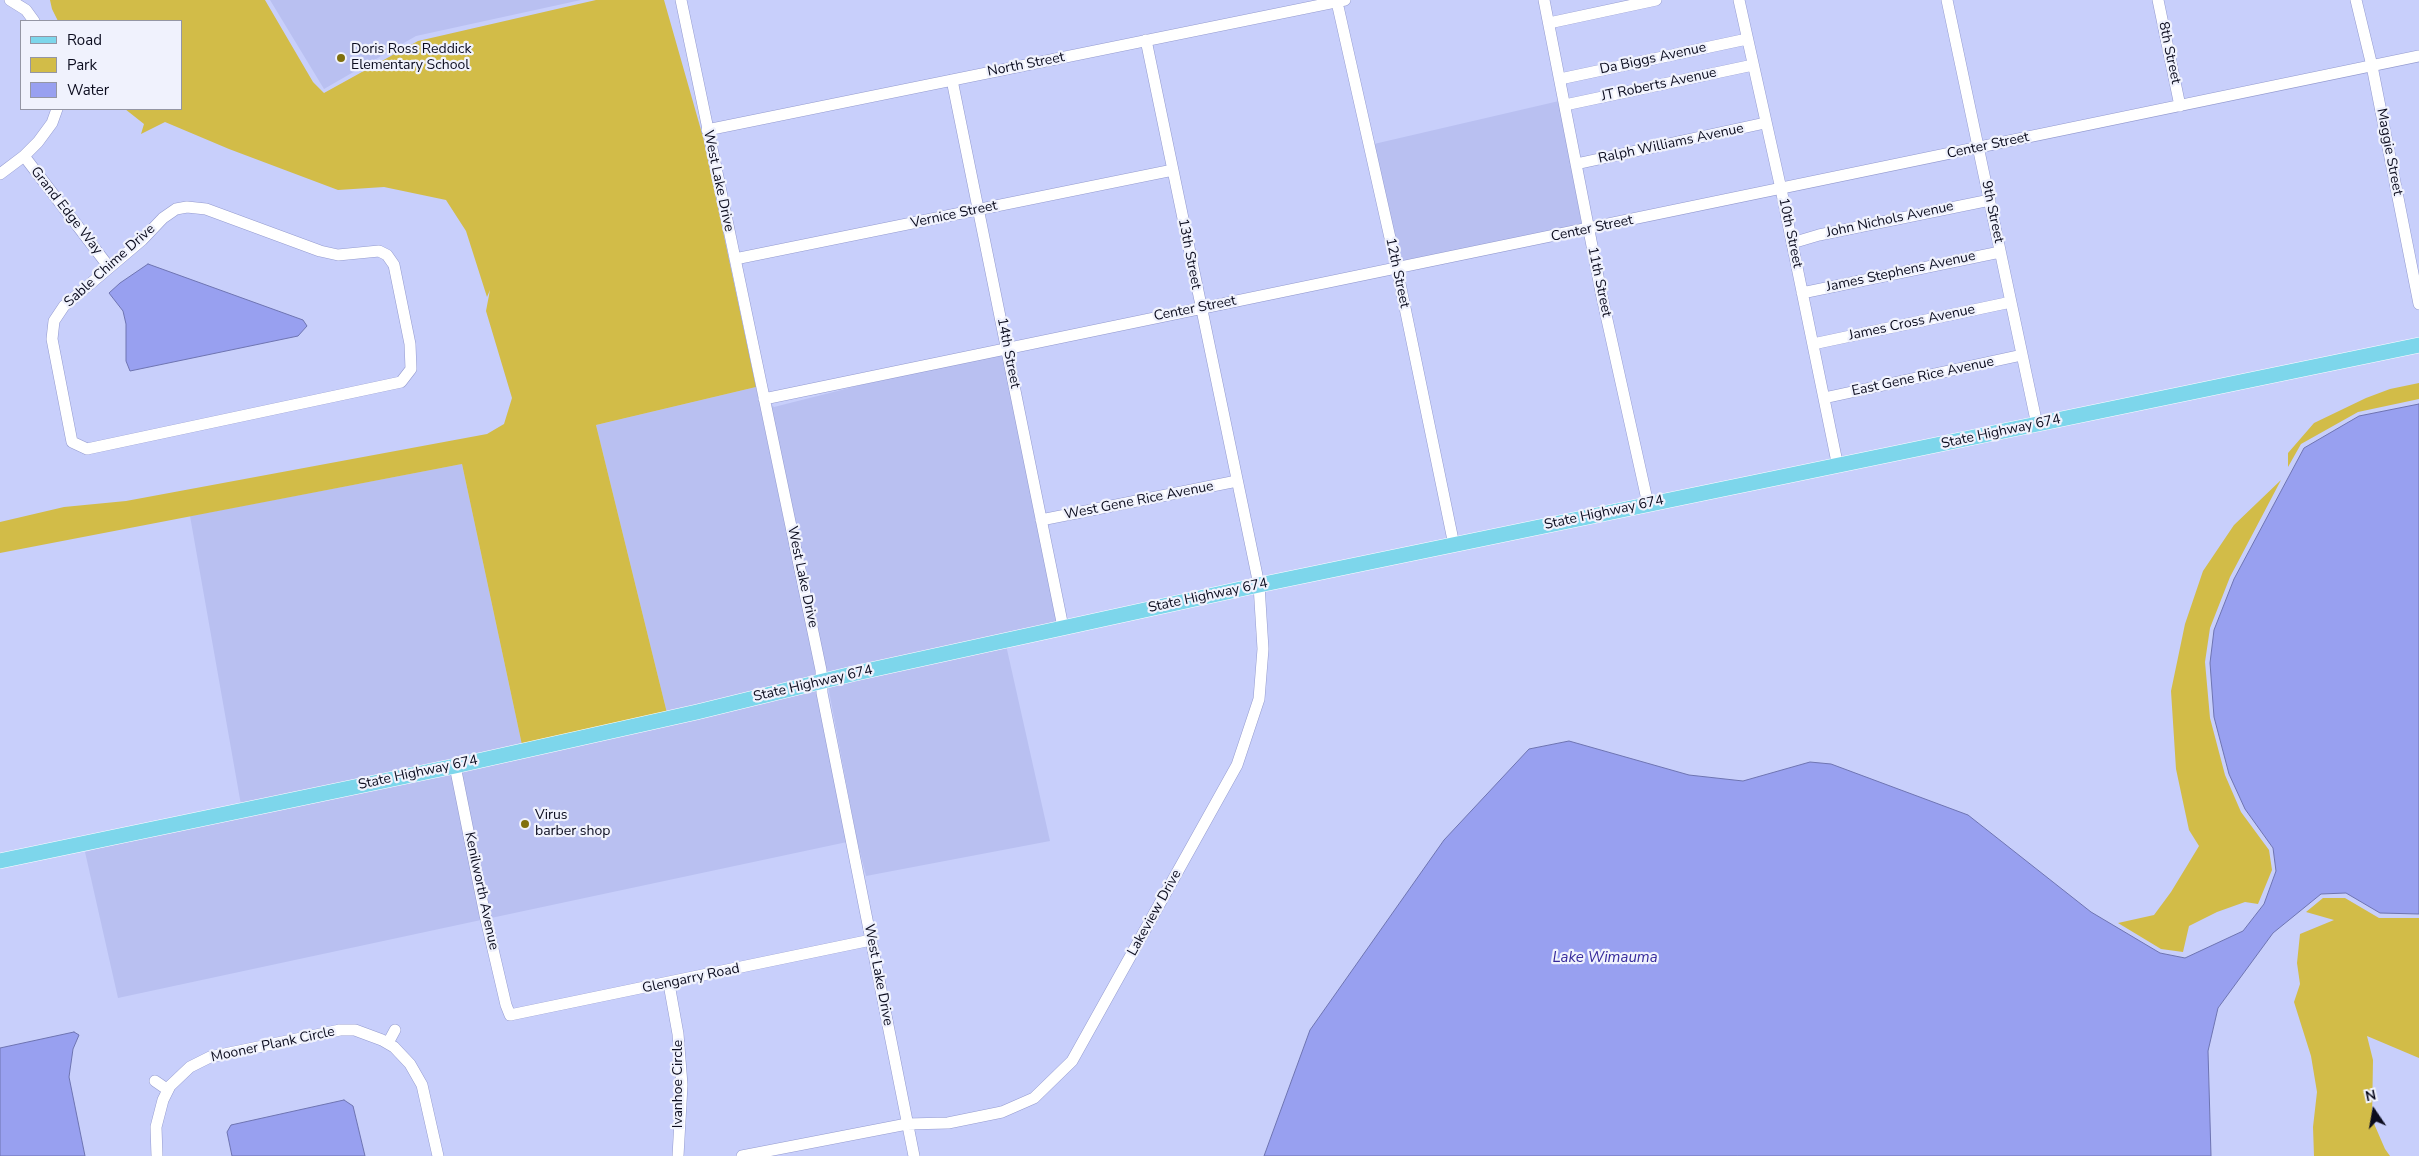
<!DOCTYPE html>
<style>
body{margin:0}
#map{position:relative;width:2419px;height:1156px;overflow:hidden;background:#c8cffb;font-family:"Nunito Sans",sans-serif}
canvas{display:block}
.legend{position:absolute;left:20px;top:20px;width:162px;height:90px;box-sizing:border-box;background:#f0f2fd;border:1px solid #9496a4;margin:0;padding:6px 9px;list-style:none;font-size:15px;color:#0b0c1e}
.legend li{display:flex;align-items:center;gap:10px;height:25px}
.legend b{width:25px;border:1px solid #9496a4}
.north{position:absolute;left:2349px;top:1086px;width:50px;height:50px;-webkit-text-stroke:4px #f0f2fd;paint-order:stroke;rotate:348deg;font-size:14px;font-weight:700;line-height:20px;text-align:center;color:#0b0c1e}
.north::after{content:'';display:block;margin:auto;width:18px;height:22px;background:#0b0c1e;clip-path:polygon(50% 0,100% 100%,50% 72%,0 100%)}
</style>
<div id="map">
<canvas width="2419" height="1156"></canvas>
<ul class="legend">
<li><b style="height:6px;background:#7dd6eb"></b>Road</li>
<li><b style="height:14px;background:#d2bc48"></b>Park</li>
<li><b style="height:14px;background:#98a0f0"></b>Water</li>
</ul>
<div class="north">N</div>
</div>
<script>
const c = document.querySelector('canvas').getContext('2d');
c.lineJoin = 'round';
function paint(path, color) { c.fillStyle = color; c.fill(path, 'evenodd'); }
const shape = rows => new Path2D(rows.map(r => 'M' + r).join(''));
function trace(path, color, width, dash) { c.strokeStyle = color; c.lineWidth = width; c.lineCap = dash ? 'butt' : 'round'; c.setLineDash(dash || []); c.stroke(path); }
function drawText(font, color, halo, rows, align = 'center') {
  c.font = font + ' "Nunito Sans",sans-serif'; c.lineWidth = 4.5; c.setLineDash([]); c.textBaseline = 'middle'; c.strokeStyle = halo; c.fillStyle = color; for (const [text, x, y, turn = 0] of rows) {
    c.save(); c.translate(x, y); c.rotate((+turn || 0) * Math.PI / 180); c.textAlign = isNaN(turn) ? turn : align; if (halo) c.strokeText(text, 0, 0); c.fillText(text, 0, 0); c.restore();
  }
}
paint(shape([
 [270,0,581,0,416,36,324,89],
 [1559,101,1582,225,1401,263,1374,144],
 [1003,354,1057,622,827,674,771,404,774,407,865,384],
 [756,387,817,677,667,713,596,425],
 [462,464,522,745,241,805,190,516],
 [1006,645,1050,841,866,876,857,840,828,686],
 [818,688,847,842,491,918,461,770],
 [451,772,481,920,118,998,85,852,141,837]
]), '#b9c0f1');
paint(shape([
 [50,0,265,0,313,82,324,93,418,41,596,0,664,0,703,137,756,387,596,425,667,713,522,745,462,464,0,553,0,522,64,507,126,501,487,434,504,424,512,398,486,311,490,290,487,297,466,231,446,200,384,187,338,190,229,149,165,122,141,134,144,124,125,109,181,109,181,21,58,21,52,9],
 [2419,383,2419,399,2358,412,2301,444,2288,467,2288,453,2314,423,2366,398,2390,389],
 [2281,480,2230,577,2210,628,2205,662,2210,718,2225,775,2241,812,2269,850,2272,870,2258,904,2245,902,2217,912,2189,926,2183,952,2161,949,2118,923,2154,915,2171,892,2199,846,2189,830,2176,769,2171,691,2185,624,2203,571,2234,525],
 [2323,898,2345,898,2379,918,2419,918,2419,1058,2367,1036,2373,1060,2372,1119,2385,1149,2390,1156,2314,1156,2313,1127,2317,1092,2311,1056,2294,1002,2300,984,2297,963,2300,934,2334,920,2306,912]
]), '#d2bc48');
const water = shape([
 [148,264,303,320,307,326,298,336,130,371,126,361,126,324,123,311,109,293,120,283,148,264],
 [2419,404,2419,914,2380,913,2346,893,2321,894,2273,933,2218,1008,2208,1051,2211,1156,1264,1156,1310,1030,1444,840,1529,749,1569,741,1689,775,1743,781,1810,762,1831,764,1968,815,2091,912,2160,953,2185,958,2243,931,2264,904,2276,871,2273,848,2245,809,2229,774,2214,717,2210,663,2214,630,2234,579,2304,448,2359,416,2419,404],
 [74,1032,79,1035,73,1049,69,1077,85,1156,0,1156,0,1048,74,1032],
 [344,1100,353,1106,365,1156,232,1156,227,1132,231,1125,344,1100]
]);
paint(water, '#98a0f0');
trace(water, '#6e74b1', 1);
const minor = shape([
 [10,0,26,10,34,21],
 [681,0,821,670,822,693,914,1156],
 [1544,0,1602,297,1648,504],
 [1739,0,1781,189,1838,467],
 [1947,0,2037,425],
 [2158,0,2180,106],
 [2356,0,2372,66,2419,304],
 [1337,2,1397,269,1454,545],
 [1549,23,1656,0],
 [1560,79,1747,39],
 [952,80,1063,627],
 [1565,105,1753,65],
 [707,130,1345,0],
 [24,156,109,267],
 [1576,164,1765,123],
 [0,174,24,156,38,142,52,123,57,109],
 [187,207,206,209,320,251,338,255,379,251,387,255,394,265,410,344,411,369,401,382,87,449,72,442,52,339,54,321,64,306,142,240,163,218,176,209,187,207],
 [1792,243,1819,235,1990,200],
 [735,259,1173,170],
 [1802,293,2000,252],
 [1813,344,2011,302],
 [1824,398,2022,355],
 [764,399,2419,56],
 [1041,520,1237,481],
 [455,766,485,915,506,1005,510,1015,871,940],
 [669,984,678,1034,682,1085,678,1156],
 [388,1043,395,1030],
 [155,1081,168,1090],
 [157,1156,156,1127,163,1100,170,1086,190,1067,210,1057,340,1030,355,1030,382,1040,394,1047,410,1064,422,1085,438,1156],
 [742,1156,907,1124,948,1123,1002,1112,1034,1098,1072,1061,1237,765,1259,699,1263,649,1259,585,1146,40]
]);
const major = shape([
 [0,861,455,766,697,712,852,674,1259,585,2419,345]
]);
trace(minor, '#949bcf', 12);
trace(major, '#fff', 16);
trace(minor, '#fff', 11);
trace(major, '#7dd6eb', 15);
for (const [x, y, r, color] of [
 [341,58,5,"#80700e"],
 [525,824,5,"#80700e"]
]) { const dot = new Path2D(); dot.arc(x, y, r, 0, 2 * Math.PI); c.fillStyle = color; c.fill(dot); trace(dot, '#f0f2fd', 2); }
drawText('14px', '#0b0c1e', '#f0f2fd', [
 ["Doris Ross Reddick",351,50],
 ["Elementary School",351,66],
 ["Virus",535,816],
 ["barber shop",535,832]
], 'left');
drawText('14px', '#0b0c1e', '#f0f2fd', [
 ["8th Street",2169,53,78],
 ["Da Biggs Avenue",1653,59,-12],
 ["North Street",1026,65,-11],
 ["JT Roberts Avenue",1659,85,-12],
 ["Ralph Williams Avenue",1671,144,-12],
 ["Center Street",1988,146,-12],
 ["Maggie Street",2389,152,79],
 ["West Lake Drive",718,181,78],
 ["Grand Edge Way",66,211,52],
 ["9th Street",1992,212,78],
 ["Vernice Street",954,215,-12],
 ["John Nichols Avenue",1890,220,-12],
 ["Center Street",1592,229,-12],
 ["10th Street",1790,233,78],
 ["13th Street",1189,254,79],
 ["Sable Chime Drive",110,266,-42],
 ["James Stephens Avenue",1901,272,-12],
 ["12th Street",1397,273,78],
 ["11th Street",1599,282,78],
 ["Center Street",1195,309,-11],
 ["James Cross Avenue",1912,323,-12],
 ["14th Street",1008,353,79],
 ["East Gene Rice Avenue",1923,377,-12],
 ["State Highway 674",2001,432,-12],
 ["West Gene Rice Avenue",1139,501,-11],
 ["State Highway 674",1604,513,-12],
 ["West Lake Drive",802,577,78],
 ["State Highway 674",1208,596,-12],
 ["State Highway 674",813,684,-13],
 ["State Highway 674",418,773,-12],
 ["Kenilworth Avenue",481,891,78],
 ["Lakeview Drive",1155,913,-61],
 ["West Lake Drive",878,975,79],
 ["Glengarry Road",691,979,-12],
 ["Mooner Plank Circle",273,1045,-12],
 ["Ivanhoe Circle",679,1084,-90]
]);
drawText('italic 15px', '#362a9b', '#f0f2fd', [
 ["Lake Wimauma",1605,958]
]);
</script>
